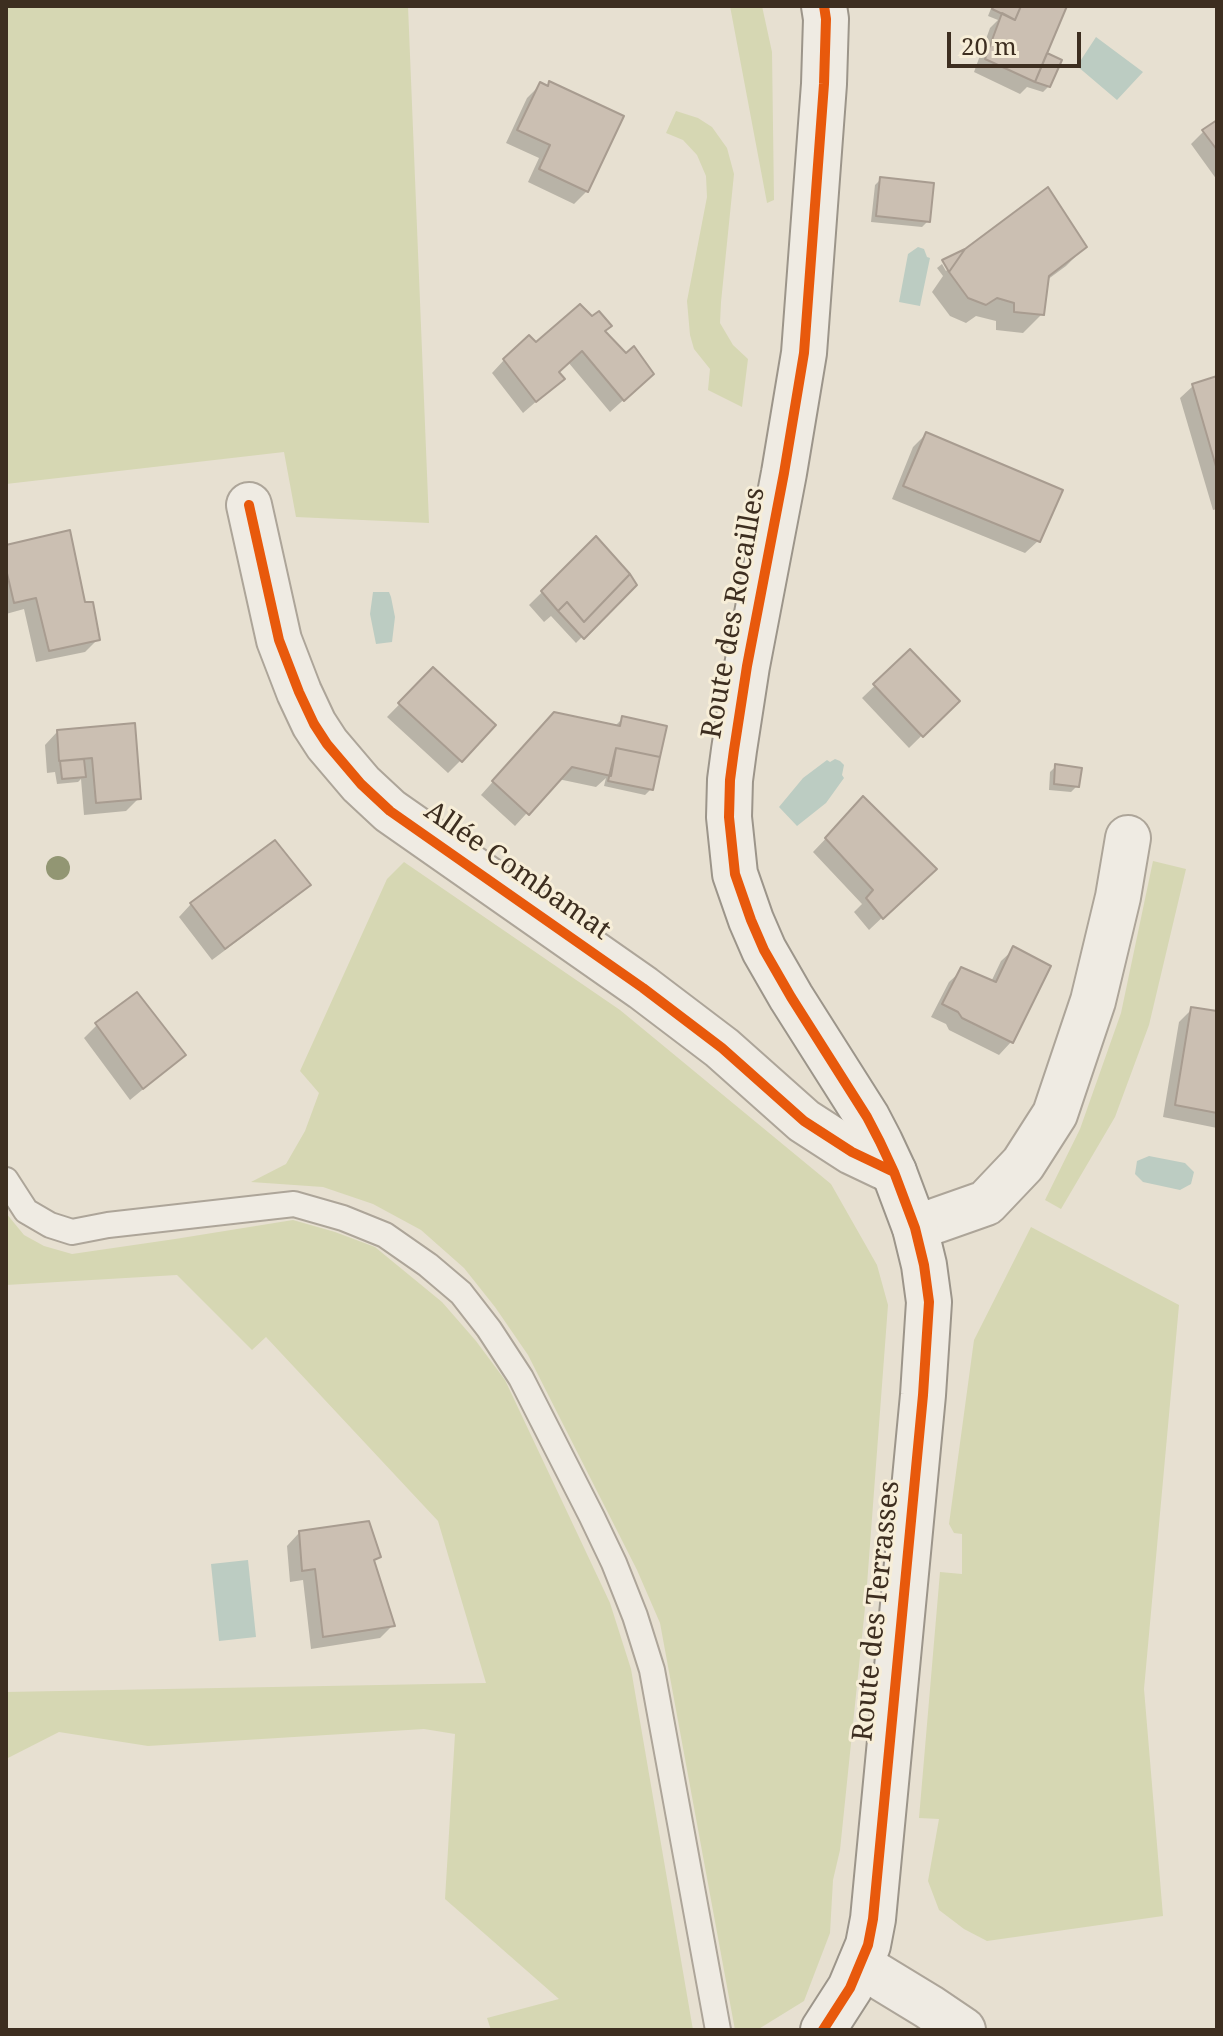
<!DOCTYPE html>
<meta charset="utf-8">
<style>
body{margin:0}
#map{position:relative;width:1223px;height:2036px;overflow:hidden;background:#e7e0d1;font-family:"Noto Serif",serif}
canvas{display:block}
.frame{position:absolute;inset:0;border:8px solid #3d2e20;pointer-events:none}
.scale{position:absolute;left:947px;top:32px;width:134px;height:36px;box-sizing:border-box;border:4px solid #3d2e20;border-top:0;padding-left:10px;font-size:24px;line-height:28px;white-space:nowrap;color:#3d2e20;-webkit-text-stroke:6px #f7eed8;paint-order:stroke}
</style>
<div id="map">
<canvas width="1223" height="2036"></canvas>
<div class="frame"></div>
<div class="scale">20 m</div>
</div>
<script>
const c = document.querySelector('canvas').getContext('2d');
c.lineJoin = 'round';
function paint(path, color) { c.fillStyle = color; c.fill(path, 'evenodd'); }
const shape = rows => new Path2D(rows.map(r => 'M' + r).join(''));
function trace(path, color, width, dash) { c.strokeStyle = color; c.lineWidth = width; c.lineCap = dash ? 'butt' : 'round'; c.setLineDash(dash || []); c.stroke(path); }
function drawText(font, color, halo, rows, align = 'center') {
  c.font = font + ' "Noto Serif",serif'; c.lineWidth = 6; c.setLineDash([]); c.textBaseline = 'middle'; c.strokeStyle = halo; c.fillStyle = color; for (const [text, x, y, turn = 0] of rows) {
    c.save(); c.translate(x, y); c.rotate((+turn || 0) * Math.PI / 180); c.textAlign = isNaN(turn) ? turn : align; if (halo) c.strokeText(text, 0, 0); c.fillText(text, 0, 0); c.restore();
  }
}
paint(shape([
 [6,6,408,6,429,523,296,517,284,452,6,484],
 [730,6,762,6,772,52,774,200,767,203],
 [676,111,698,118,712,127,727,148,734,174,721,302,720,323,733,345,748,359,742,407,708,390,710,369,694,349,690,335,687,301,707,197,706,176,697,155,683,140,666,133],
 [1153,861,1186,869,1149,1025,1115,1117,1061,1209,1045,1200,1080,1129,1121,1013],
 [404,862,620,1010,831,1184,877,1265,888,1305,866,1598,840,1850,833,1880,830,1933,804,2001,757,2030,735,2030,660,1623,637,1570,528,1355,495,1307,464,1268,421,1230,373,1204,323,1187,251,1182,286,1164,305,1131,319,1093,300,1071,387,879],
 [6,1213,24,1235,44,1246,72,1254,175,1239,293,1220,335,1232,375,1247,442,1302,476,1341,505,1380,610,1603,631,1669,693,2030,491,2030,487,2018,559,1999,445,1899,455,1734,424,1729,148,1746,59,1732,6,1759,6,1692,486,1683,438,1521,266,1337,252,1350,177,1275,6,1285],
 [1031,1227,1179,1305,1144,1689,1163,1916,987,1941,964,1929,939,1910,928,1881,939,1819,919,1818,940,1572,962,1574,962,1534,954,1533,949,1524,974,1340]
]), '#d6d7b3');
paint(shape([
 [1096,37,1143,72,1117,100,1077,66],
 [918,247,924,249,927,257,930,258,920,306,899,302,908,254],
 [373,592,389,592,391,597,395,617,392,642,376,644,370,614],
 [835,759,840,761,844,765,842,775,844,778,826,803,797,826,779,807,803,778,827,760,830,762],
 [1149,1156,1185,1163,1194,1172,1191,1184,1180,1190,1143,1182,1135,1174,1137,1161],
 [248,1560,256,1637,219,1641,211,1564]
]), '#bcccc2');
paint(shape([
 [992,6,1065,6,1044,55,1049,86,1043,92,1027,87,1020,94,974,72,990,28,998,20,988,16],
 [550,84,587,191,574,204,528,182,539,158,506,143,527,98,540,85,546,88],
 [1217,122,1217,180,1191,144,1203,132],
 [881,179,928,221,922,227,871,222,875,185],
 [1085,247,1066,266,1047,280,1042,314,1023,333,996,330,996,321,976,316,966,323,950,316,932,292,943,276,937,268,942,264,946,271,949,268],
 [603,331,639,386,610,412,568,362,557,372,562,379,523,413,492,373,504,360,536,345],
 [1217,378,1217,509,1213,510,1180,398,1193,386],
 [926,434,1038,541,1025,553,892,499,913,447],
 [596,539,634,584,576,643,551,616,544,622,529,605],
 [6,547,84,604,98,639,85,652,36,662,24,609,6,614],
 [910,652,957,701,909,748,862,698],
 [433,670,461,760,448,773,387,717],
 [622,719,651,789,645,795,604,786,606,778,596,787,558,779,515,826,481,795,541,728,614,727],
 [133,725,139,798,126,811,84,815,81,779,78,782,57,784,55,772,47,773,45,745,57,732],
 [1056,766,1077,786,1071,792,1049,790,1050,772],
 [851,812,921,881,869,930,854,912,862,904,813,852],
 [308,885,296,897,212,960,179,917,191,904],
 [1014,949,1049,967,1011,1042,999,1055,949,1030,946,1024,931,1017,949,982,962,970,991,982,1001,961],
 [1192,1009,1217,1013,1217,1128,1163,1117,1179,1022],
 [97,1025,170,1067,130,1100,84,1038],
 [299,1533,378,1556,373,1562,393,1625,380,1638,311,1649,303,1580,290,1582,287,1546]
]), '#0003');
const building = shape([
 [994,6,1021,6,1015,20,992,9,994,6],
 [1021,6,1067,6,1035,82,985,59,1002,13,1015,20,1021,6],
 [1047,53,1062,60,1050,87,1035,82,1047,53],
 [549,81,624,116,588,192,539,169,550,145,517,130,540,82,548,86,549,81],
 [1217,120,1217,150,1202,130,1217,120],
 [880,177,934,183,930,222,876,216,880,177],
 [1048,187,1087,247,1049,276,1044,315,1014,312,1014,303,997,298,986,305,968,298,949,272,965,249,1048,187],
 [965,249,949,272,942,260,965,249],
 [580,304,592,316,599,311,612,326,605,331,626,353,634,346,654,374,624,401,582,351,559,372,565,379,536,402,503,359,529,335,536,342,580,304],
 [1217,376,1217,470,1192,384,1217,376],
 [926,432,1063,490,1040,542,903,486,926,432],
 [70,530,85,602,93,602,100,640,49,651,36,598,14,603,6,569,6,545,70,530],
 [596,536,630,574,584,622,567,602,558,611,541,591,596,536],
 [630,574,637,585,584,639,558,611,567,602,584,622,630,574],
 [910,649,960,701,923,737,873,684,910,649],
 [433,667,496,725,462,762,398,703,433,667],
 [554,712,620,726,622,716,667,726,660,757,616,748,611,776,572,767,529,815,492,781,554,712],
 [135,723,141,799,96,803,92,758,59,761,57,730,135,723],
 [616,748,660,757,653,790,608,781,616,748],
 [84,759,86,777,62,779,60,761,84,759],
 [1055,764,1082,768,1079,787,1054,784,1055,764],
 [863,796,937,869,883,919,866,898,873,890,825,838,863,796],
 [275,840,311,885,225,949,190,903,275,840],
 [1013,946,1051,966,1013,1043,962,1018,958,1012,942,1004,961,967,996,982,1013,946],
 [137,992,186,1055,143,1089,95,1023,137,992],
 [1191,1007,1217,1011,1217,1113,1175,1105,1191,1007],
 [369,1521,381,1557,374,1560,395,1626,323,1637,315,1569,302,1571,299,1531,369,1521]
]);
paint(building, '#cbbfb2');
trace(building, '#a89c90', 2);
const lane = shape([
 [6,1180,26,1211,50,1225,72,1232,108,1225,294,1204,343,1218,385,1235,428,1265,461,1293,489,1329,521,1378,592,1517,614,1563,635,1616,652,1670,718,2030]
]);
const street = shape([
 [249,505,279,640,299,692,314,724,327,744,361,784,390,811,643,988,722,1048,804,1121,852,1152,894,1172],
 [915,1228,986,1203,1023,1164,1055,1114,1093,1001,1118,897,1128,838],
 [860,1965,929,2007,963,2030]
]);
const secondary = shape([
 [823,2030,850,1988,868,1945,873,1919,923,1395,929,1302,924,1265,915,1228,894,1172,880,1142,867,1117,791,997,764,950,751,920,735,874,729,817,730,780,734,750,747,666,784,473,804,353,824,84,826,19,824,6]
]);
trace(lane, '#ada599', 28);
trace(street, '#ada599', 48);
trace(secondary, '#9c958a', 48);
trace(lane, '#efebe3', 24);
trace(street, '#efebe3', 44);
trace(secondary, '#efebe3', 44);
trace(shape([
 [249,505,279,640,299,692,314,724,327,744,361,784,390,811,643,988,722,1048,804,1121,852,1152,894,1172],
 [823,2030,850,1988,868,1945,873,1919,923,1395,929,1302,924,1265,915,1228,894,1172,880,1142,867,1117,791,997,764,950,751,920,735,874,729,817,730,780,734,750,747,666,784,473,804,353,824,84,826,19,824,6]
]), '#e8590c', 10);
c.fillStyle = '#929673';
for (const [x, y] of [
 [58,868]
]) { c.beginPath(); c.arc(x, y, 12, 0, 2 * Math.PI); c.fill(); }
drawText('28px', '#3d2e20', '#f7eed8', [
 ["Route des Rocailles",734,613,-80],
 ["Allée Combamat",517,871,35],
 ["Route des Terrasses",877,1611,-84]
]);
</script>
